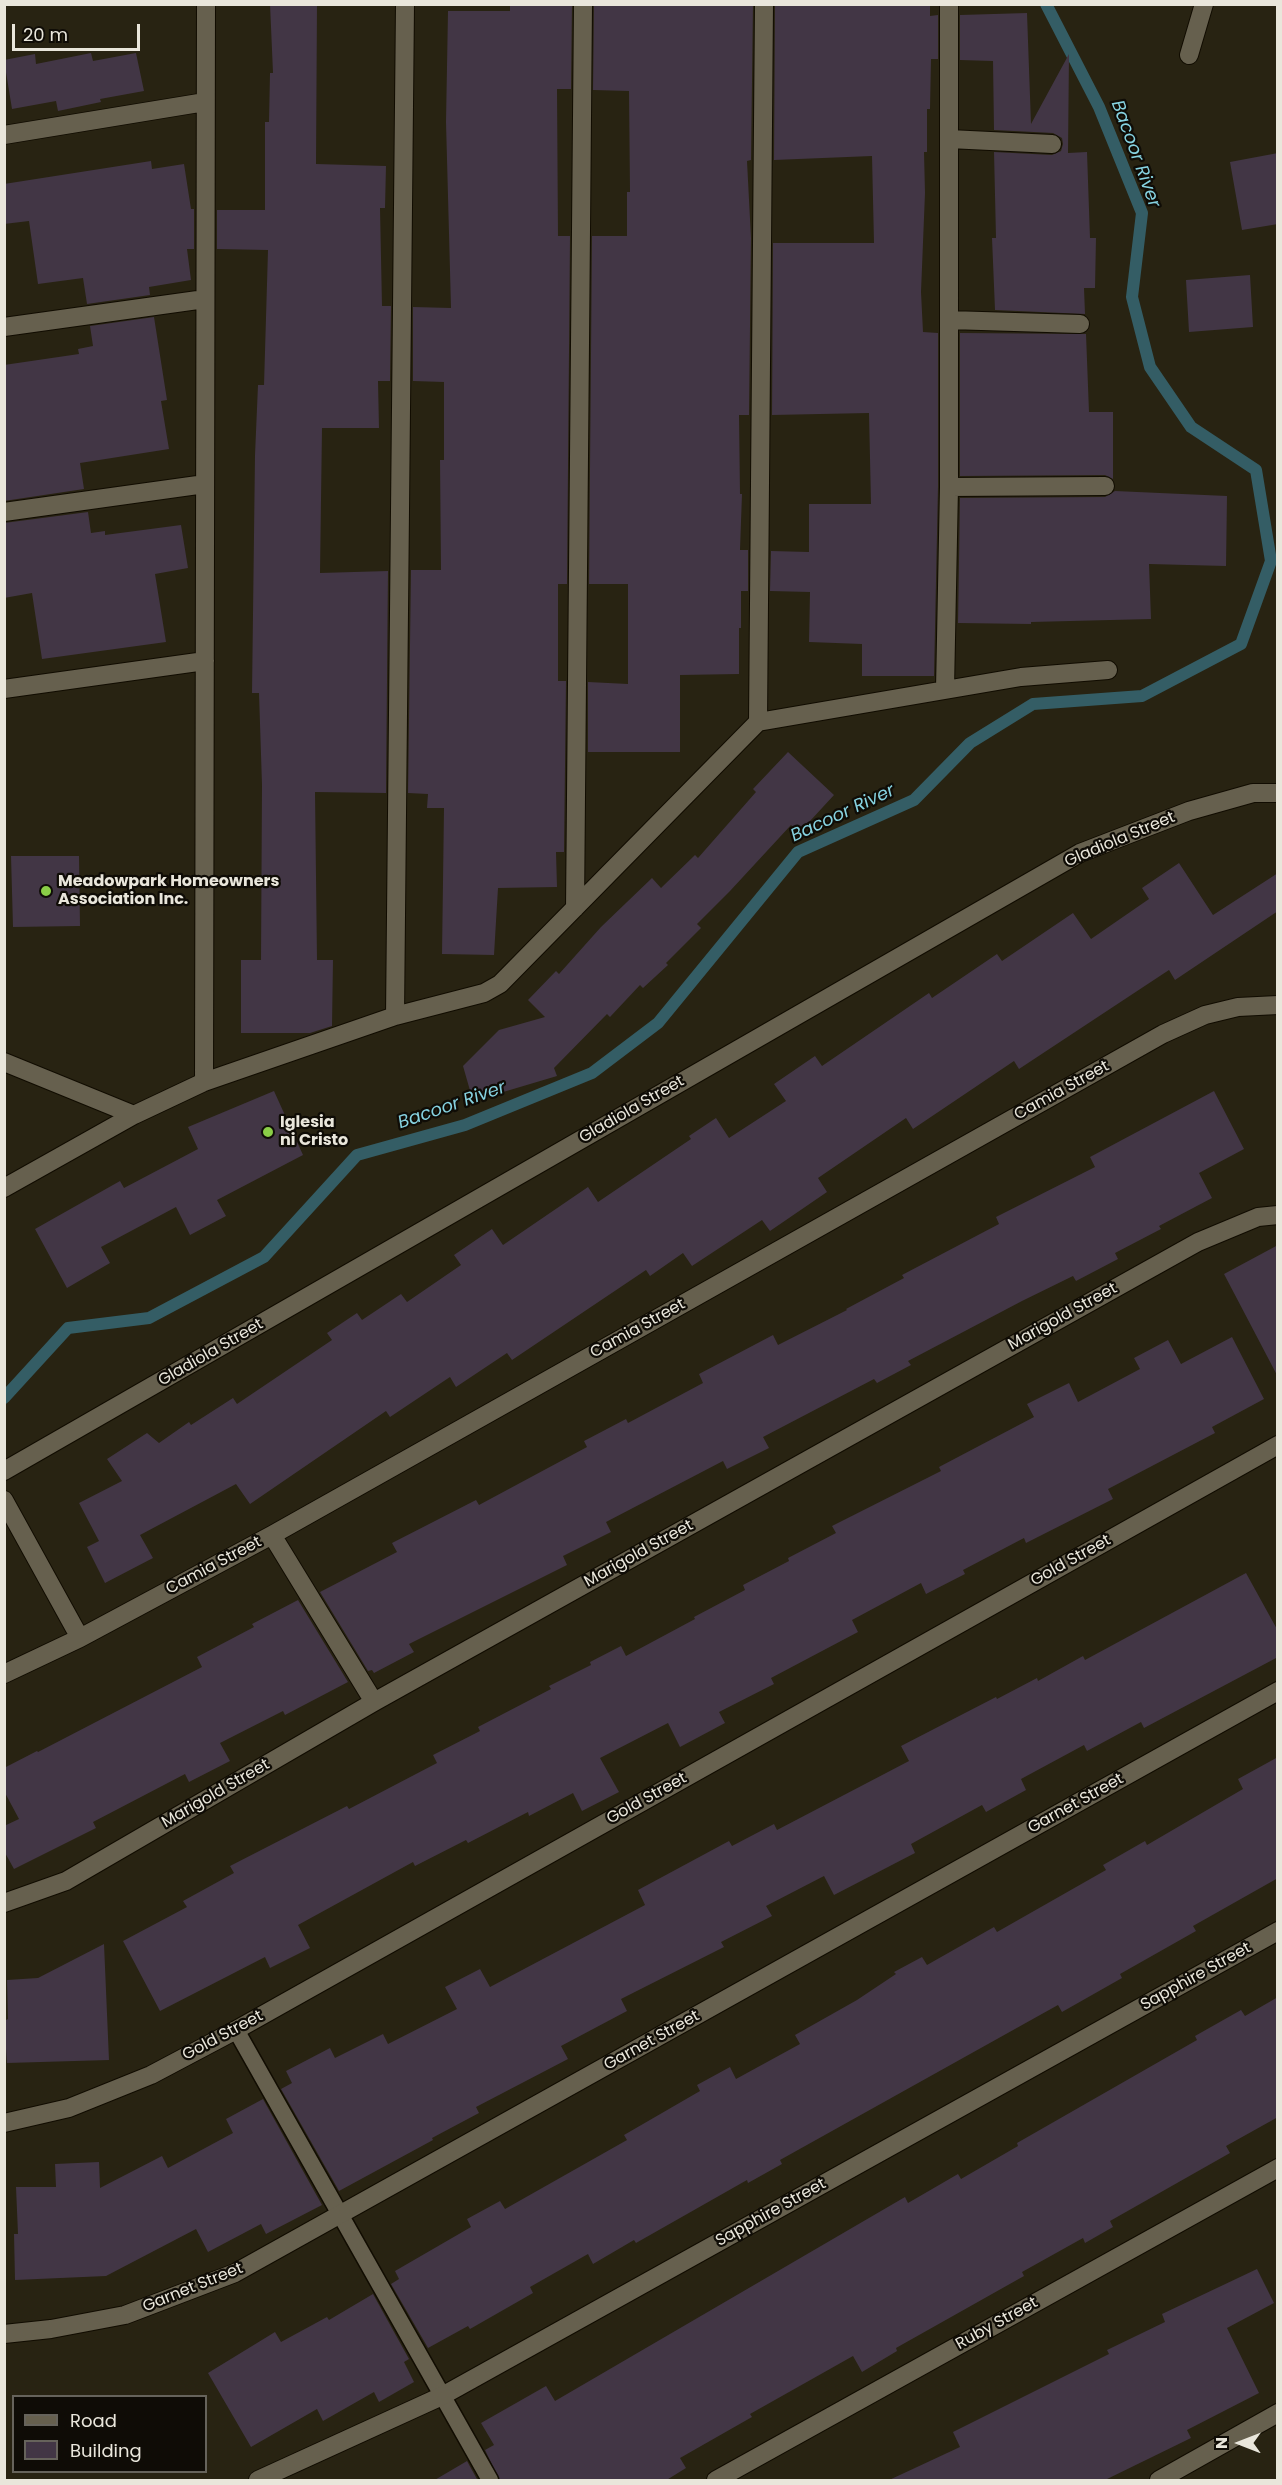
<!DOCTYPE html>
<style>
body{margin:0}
#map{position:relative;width:1282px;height:2485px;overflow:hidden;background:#282312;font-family:Poppins,sans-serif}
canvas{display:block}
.frame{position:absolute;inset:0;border:6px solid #e9e6db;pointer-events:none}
.legend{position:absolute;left:12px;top:2395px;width:195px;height:78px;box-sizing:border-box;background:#0f0c06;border:2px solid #66635b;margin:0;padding:8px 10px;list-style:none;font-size:18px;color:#e9e6db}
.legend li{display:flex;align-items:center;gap:12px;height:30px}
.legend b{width:30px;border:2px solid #66635b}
.north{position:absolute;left:1210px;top:2413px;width:60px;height:60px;-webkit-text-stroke:4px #0f0c06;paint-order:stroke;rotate:270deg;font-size:16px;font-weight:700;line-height:24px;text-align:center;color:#e9e6db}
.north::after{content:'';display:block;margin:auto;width:21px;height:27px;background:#e9e6db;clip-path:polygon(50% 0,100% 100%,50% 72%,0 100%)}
.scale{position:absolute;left:12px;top:24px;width:128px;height:27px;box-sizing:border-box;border:3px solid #e9e6db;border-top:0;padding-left:8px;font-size:18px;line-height:21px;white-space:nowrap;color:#e9e6db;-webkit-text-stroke:4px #0f0c06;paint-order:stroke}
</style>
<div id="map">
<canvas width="1282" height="2485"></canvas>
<div class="frame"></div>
<ul class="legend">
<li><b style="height:8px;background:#66604e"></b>Road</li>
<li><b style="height:16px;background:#423645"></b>Building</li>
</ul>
<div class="north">N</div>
<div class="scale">20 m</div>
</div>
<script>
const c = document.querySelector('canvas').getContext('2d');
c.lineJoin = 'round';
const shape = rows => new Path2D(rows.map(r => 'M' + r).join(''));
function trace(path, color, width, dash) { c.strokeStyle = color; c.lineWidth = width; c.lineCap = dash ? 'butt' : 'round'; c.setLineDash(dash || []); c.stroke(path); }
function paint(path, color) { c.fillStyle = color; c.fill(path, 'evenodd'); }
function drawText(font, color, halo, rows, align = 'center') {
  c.font = font + ' Poppins,sans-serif'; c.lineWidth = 4.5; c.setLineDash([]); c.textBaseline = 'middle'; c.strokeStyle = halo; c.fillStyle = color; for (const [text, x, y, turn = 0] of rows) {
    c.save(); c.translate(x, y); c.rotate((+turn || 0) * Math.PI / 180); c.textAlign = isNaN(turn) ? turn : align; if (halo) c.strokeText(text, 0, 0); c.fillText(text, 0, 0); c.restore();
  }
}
trace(shape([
 [4,1398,68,1328,149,1318,264,1257,357,1155,465,1125,592,1073,658,1023,798,852,914,800,970,743,1033,704,1142,696,1241,644,1271,561,1256,470,1191,427,1150,367,1132,297,1142,213,1099,107,1046,4]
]), '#345d65', 12);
paint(shape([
 [270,4,317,4,316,164,386,166,385,208,380,208,382,306,391,306,390,381,378,381,379,428,322,428,320,573,388,571,386,793,315,792,317,960,333,960,332,1026,310,1033,241,1033,241,960,261,960,262,785,259,693,252,693,255,455,258,385,264,385,268,250,217,249,217,210,265,210,265,122,269,122,270,73,273,73],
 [510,4,572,4,571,89,557,89,558,236,570,236,567,584,558,584,558,681,566,681,564,852,556,852,557,887,498,888,494,955,442,954,444,808,427,808,428,794,408,793,411,570,441,570,440,460,444,460,444,382,413,381,413,307,451,308,446,122,448,11,510,11],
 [594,4,753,4,751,160,747,161,751,238,749,415,739,415,740,494,742,494,740,550,748,550,748,591,741,591,741,628,739,628,739,674,680,675,680,752,588,752,588,682,628,684,628,584,589,584,592,236,627,236,627,192,630,192,629,91,593,90],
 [775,4,930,4,930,16,938,15,938,59,931,59,930,109,927,109,927,152,924,152,925,193,921,292,923,332,938,333,938,487,934,676,862,676,862,644,809,642,810,592,770,591,771,551,809,552,809,504,871,504,869,413,772,415,773,243,874,243,872,156,774,160],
 [1027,13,1031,124,1069,54,1068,153,1087,152,1090,238,1096,238,1095,288,1084,288,1085,314,995,310,992,238,996,238,994,152,1052,155,1061,151,1063,144,1062,138,1053,133,994,130,993,61,960,60,960,15],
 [91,53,93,61,136,53,144,91,100,99,101,102,58,111,56,101,12,109,4,60,35,54,36,64],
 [1278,153,1278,224,1242,230,1230,162],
 [151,161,152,169,184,164,191,209,194,209,194,249,187,249,191,280,149,287,150,295,87,304,83,278,38,284,29,221,4,224,4,184],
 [1250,275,1253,327,1189,332,1186,280],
 [154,317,167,400,161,401,169,449,80,463,84,489,4,501,4,365,79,354,78,349,93,346,90,326],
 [960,333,1086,334,1089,412,1113,412,1113,479,1105,475,960,476],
 [1115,491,1227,496,1226,566,1149,564,1151,619,1031,622,1031,624,958,623,960,498,1105,497],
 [88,512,91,533,105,531,105,535,181,525,188,568,155,574,166,642,42,659,32,593,4,598,4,523],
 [788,752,834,795,799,833,791,825,730,891,697,924,701,928,666,963,668,965,643,988,640,985,610,1017,607,1014,554,1068,557,1076,473,1101,463,1066,499,1030,545,1017,528,1000,556,971,559,974,601,927,652,878,661,888,695,855,698,858,756,792,753,789],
 [11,856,79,856,80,926,13,927],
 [1179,863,1213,915,1278,873,1278,911,1175,980,1169,970,1019,1069,1014,1061,913,1129,906,1118,818,1178,827,1192,770,1231,762,1220,692,1266,683,1253,650,1276,646,1270,512,1360,507,1353,456,1387,450,1377,390,1417,386,1411,250,1504,236,1484,140,1535,153,1558,105,1583,87,1547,99,1541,79,1503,122,1481,107,1459,147,1433,159,1443,189,1422,191,1425,233,1398,237,1404,332,1340,327,1333,357,1313,362,1320,401,1294,407,1302,461,1265,454,1255,492,1229,503,1245,588,1187,598,1202,691,1139,689,1136,716,1118,729,1138,786,1101,774,1084,815,1056,822,1066,929,993,932,998,997,954,1002,961,1073,913,1091,939,1149,899,1142,888],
 [274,1091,303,1155,217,1200,226,1216,190,1235,176,1207,101,1247,110,1263,67,1288,35,1229,120,1181,124,1188,198,1149,188,1127],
 [1214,1091,1244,1149,1199,1173,1212,1198,1159,1226,1161,1229,1115,1253,1118,1259,1076,1281,1073,1276,1022,1301,908,1361,911,1365,877,1383,874,1379,763,1437,769,1448,727,1469,723,1461,606,1522,611,1532,563,1556,567,1565,409,1644,414,1652,374,1673,372,1670,368,1671,320,1592,397,1552,392,1543,476,1500,479,1505,587,1447,584,1441,626,1419,628,1423,703,1383,699,1374,773,1335,778,1345,847,1310,846,1309,904,1278,902,1275,999,1224,996,1217,1095,1167,1090,1157],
 [1278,1245,1278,1377,1224,1274],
 [1232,1337,1264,1399,1212,1427,1215,1433,1108,1489,1113,1499,1026,1543,1024,1538,963,1570,965,1574,926,1594,921,1583,852,1620,858,1632,771,1678,774,1684,719,1712,725,1723,680,1747,668,1723,600,1758,619,1792,582,1811,573,1793,529,1816,528,1812,468,1843,466,1840,415,1866,413,1862,298,1925,310,1948,270,1968,265,1957,160,2011,123,1941,187,1907,183,1901,234,1873,230,1866,347,1806,349,1809,437,1763,433,1755,480,1731,478,1727,551,1689,549,1686,591,1665,590,1662,621,1646,626,1656,695,1619,694,1617,745,1590,743,1585,789,1561,788,1558,836,1533,832,1526,941,1471,939,1467,1034,1417,1027,1404,1069,1383,1078,1402,1140,1369,1134,1358,1168,1340,1181,1364],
 [1246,1573,1278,1631,1278,1657,1144,1728,1141,1722,1087,1751,1084,1745,1021,1779,1026,1790,986,1812,982,1805,911,1844,915,1853,834,1895,824,1876,766,1906,772,1916,721,1942,724,1947,621,1999,627,2011,561,2046,568,2059,476,2107,479,2113,432,2138,433,2140,339,2191,281,2089,292,2083,286,2071,330,2048,335,2058,383,2034,388,2044,457,2009,445,1987,480,1969,490,1987,645,1905,638,1890,729,1841,732,1846,774,1824,777,1830,909,1761,901,1746,996,1697,997,1699,1037,1678,1038,1681,1083,1656,1085,1660],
 [298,1600,348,1682,285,1715,283,1711,220,1743,230,1761,189,1782,185,1774,93,1822,96,1828,14,1869,4,1851,4,1826,19,1819,4,1791,4,1768,37,1751,38,1752,202,1667,197,1657,254,1627,252,1624],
 [1278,1757,1278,1878,1193,1926,1196,1931,1120,1974,1122,1978,1062,2012,1058,2005,780,2160,782,2164,748,2183,747,2180,636,2243,634,2240,593,2264,588,2254,530,2287,533,2293,470,2329,468,2326,428,2348,391,2284,399,2279,395,2271,471,2227,467,2219,500,2201,505,2209,627,2140,624,2135,700,2091,697,2085,730,2067,736,2079,800,2044,795,2035,857,2000,896,1974,894,1972,922,1957,927,1965,994,1927,997,1932,1106,1870,1103,1865,1145,1841,1147,1845,1243,1789,1238,1779],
 [104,1944,109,2060,7,2063,4,2021,8,2019,7,1980,38,1978],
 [1278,1997,1278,2117,1226,2146,1230,2153,1110,2221,1113,2227,1085,2243,1083,2238,1022,2272,1024,2276,896,2348,897,2351,862,2372,853,2356,750,2414,752,2417,680,2458,686,2468,665,2481,500,2481,485,2450,494,2445,481,2423,546,2386,555,2401,905,2197,908,2203,958,2174,961,2179,1018,2146,1017,2143,1197,2040,1195,2036,1241,2010,1245,2016],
 [263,2099,322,2205,266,2234,261,2224,208,2252,196,2229,106,2276,15,2280,14,2234,18,2234,16,2187,56,2187,55,2164,99,2162,100,2188,162,2156,168,2168,233,2133,226,2119],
 [1257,2269,1274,2303,1227,2328,1259,2393,1187,2430,1191,2438,1103,2481,887,2481,960,2447,953,2432,1109,2354,1107,2350,1165,2322,1162,2314],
 [373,2294,409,2359,404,2362,414,2382,379,2402,374,2392,323,2421,317,2409,251,2447,208,2373,275,2332,281,2342,327,2317,329,2320],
 [467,2461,478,2481,433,2481]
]), '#423645');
const lane = shape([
 [236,2030,490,2480]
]);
const street = shape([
 [1189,55,1204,4],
 [4,135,205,102],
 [949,139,1052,144],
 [949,320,1080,324],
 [4,327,205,299],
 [949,487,1105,486],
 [4,512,205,484],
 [4,689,205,661],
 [945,689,949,487,949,4],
 [758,722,764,4],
 [575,908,583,4],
 [395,1016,405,4],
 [4,1062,134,1115],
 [204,1082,206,4],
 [4,1188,134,1115,204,1082,395,1016,484,993,500,984,758,722,1021,677,1108,670],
 [4,1471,1080,853,1189,811,1253,793,1278,793],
 [4,1500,80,1638],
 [272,1535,374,1702],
 [4,1674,80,1638,272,1535,1163,1034,1205,1015,1238,1007,1278,1005],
 [4,1903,66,1881,374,1702,1198,1242,1258,1217,1278,1215],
 [4,2123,69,2108,151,2075,236,2030,1278,1445],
 [4,2334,51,2329,125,2315,235,2273,1278,1691],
 [258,2480,442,2396,1278,1931],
 [716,2480,1278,2168],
 [1159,2480,1278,2413]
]);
trace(lane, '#110c01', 19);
trace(street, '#110c01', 20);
trace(lane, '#66604e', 16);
trace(street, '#66604e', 18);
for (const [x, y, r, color] of [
 [46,891,6,"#8ace47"],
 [268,1132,6,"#8ace47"]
]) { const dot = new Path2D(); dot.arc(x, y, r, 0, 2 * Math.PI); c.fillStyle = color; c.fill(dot); trace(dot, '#0f0c06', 2); }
drawText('16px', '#e9e6db', '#0f0c06', [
 ["Gladiola Street",1120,840,-23],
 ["Camia Street",1062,1091,-29],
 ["Gladiola Street",632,1110,-30],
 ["Marigold Street",1063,1317,-29],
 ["Camia Street",638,1329,-29],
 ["Gladiola Street",211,1353,-30],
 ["Marigold Street",639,1554,-29],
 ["Gold Street",1071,1561,-29],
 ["Camia Street",214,1566,-28],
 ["Marigold Street",216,1794,-30],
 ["Gold Street",647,1799,-29],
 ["Garnet Street",1076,1804,-29],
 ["Sapphire Street",1196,1977,-29],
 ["Gold Street",223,2036,-28],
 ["Garnet Street",652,2041,-29],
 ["Sapphire Street",771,2213,-29],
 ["Garnet Street",193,2288,-22],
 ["Ruby Street",997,2324,-29]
]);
drawText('bold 16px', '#e9e6db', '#0f0c06', [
 ["Meadowpark Homeowners",58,882],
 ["Association Inc.",58,900],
 ["Iglesia",280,1123],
 ["ni Cristo",280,1141]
], 'left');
drawText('italic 18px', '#86d2e0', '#0f0c06', [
 ["Bacoor River",1135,154,70],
 ["Bacoor River",843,814,-25],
 ["Bacoor River",452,1106,-19]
]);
</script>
